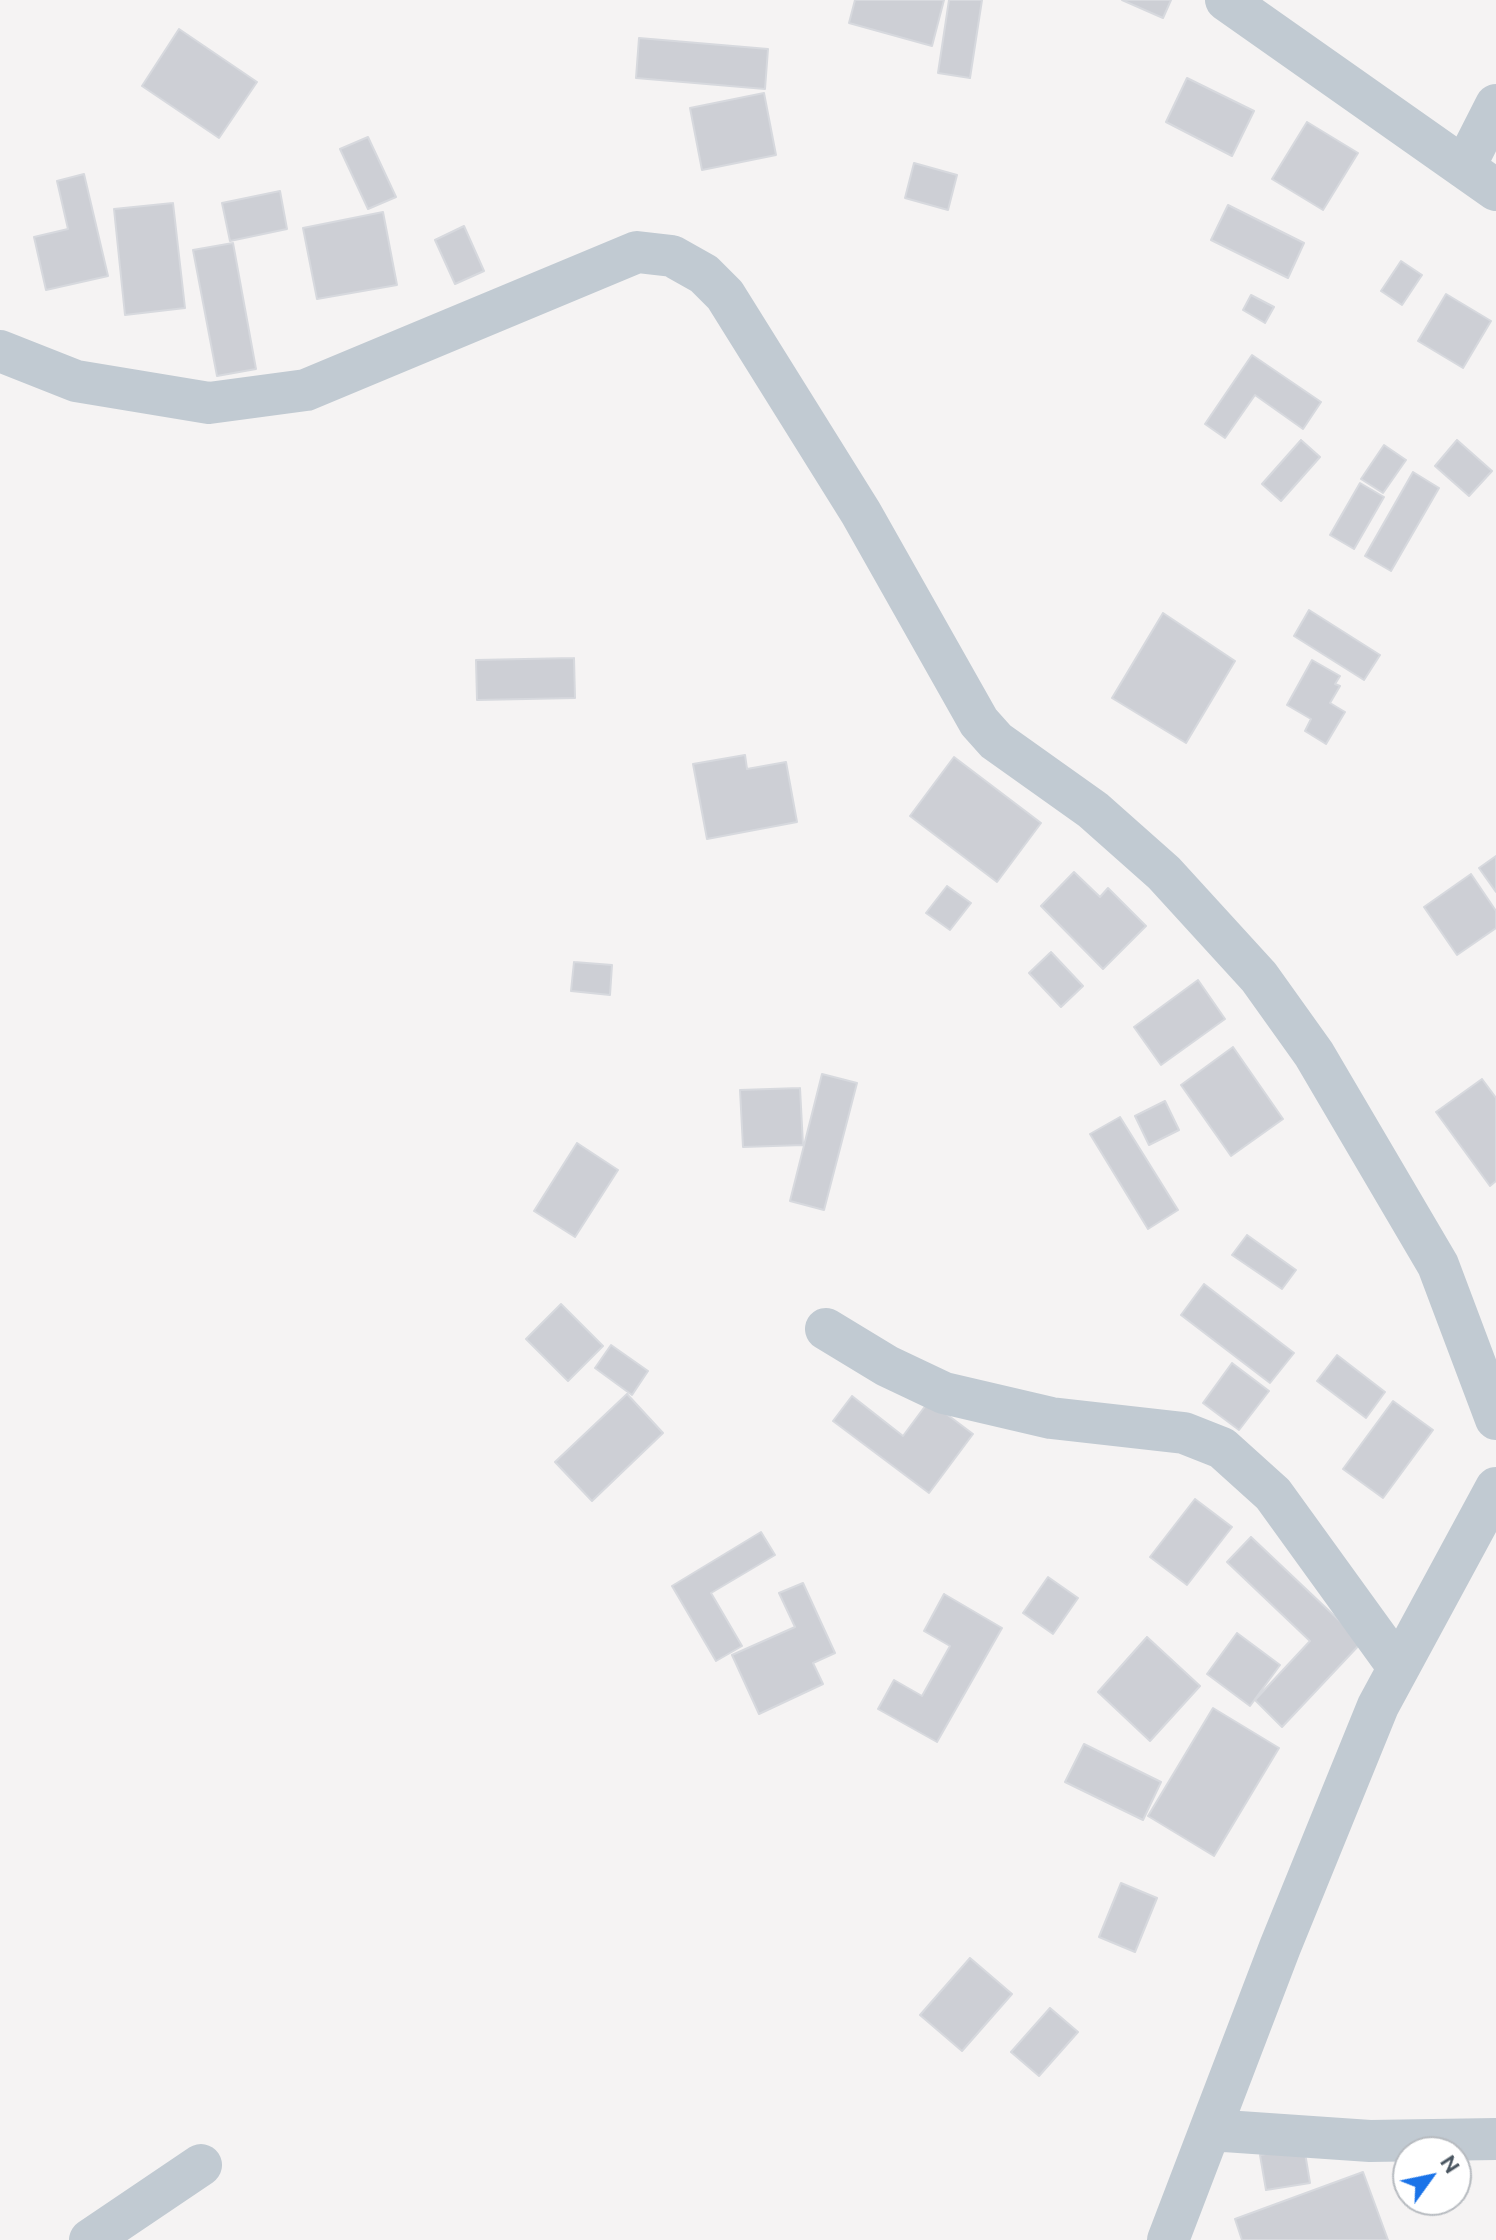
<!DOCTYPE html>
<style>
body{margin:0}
#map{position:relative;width:1496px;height:2240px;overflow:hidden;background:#f5f3f3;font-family:Ubuntu,sans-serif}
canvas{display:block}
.north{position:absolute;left:1392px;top:2136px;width:80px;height:80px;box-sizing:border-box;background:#fff;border:2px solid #b7bbc0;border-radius:50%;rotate:57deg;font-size:22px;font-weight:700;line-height:32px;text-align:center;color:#4a5661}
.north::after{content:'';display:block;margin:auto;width:28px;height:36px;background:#1a73e8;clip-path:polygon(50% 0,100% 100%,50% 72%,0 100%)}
</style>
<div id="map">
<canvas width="1496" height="2240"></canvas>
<div class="north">N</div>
</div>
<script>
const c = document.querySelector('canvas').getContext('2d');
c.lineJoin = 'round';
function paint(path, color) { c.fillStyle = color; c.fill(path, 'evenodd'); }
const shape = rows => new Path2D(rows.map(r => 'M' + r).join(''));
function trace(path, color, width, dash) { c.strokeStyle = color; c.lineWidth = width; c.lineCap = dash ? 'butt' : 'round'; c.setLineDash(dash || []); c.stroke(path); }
const building = shape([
 [855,0,944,0,932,46,849,23,855,0],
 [949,0,982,0,970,78,938,73,949,0],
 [1122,0,1171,0,1163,18,1122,0],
 [179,29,257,82,219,138,142,86,179,29],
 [639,38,768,49,765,89,636,78,639,38],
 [1187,78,1254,111,1232,156,1166,122,1187,78],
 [764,93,776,155,702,170,690,108,764,93],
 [1307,122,1358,153,1323,210,1272,179,1307,122],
 [368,137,396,197,368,209,340,149,368,137],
 [914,163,957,175,948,210,905,198,914,163],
 [84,174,108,276,46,290,34,237,68,229,57,181,84,174],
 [280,191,287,229,230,241,222,203,280,191],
 [173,203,185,308,125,315,114,209,173,203],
 [1228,205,1304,243,1288,278,1211,240,1228,205],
 [383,212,397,285,317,299,303,228,383,212],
 [464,226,484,271,455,284,435,240,464,226],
 [233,243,256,369,217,376,193,250,233,243],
 [1401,261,1422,275,1402,305,1381,291,1401,261],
 [1446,294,1491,321,1463,368,1418,341,1446,294],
 [1251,295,1274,307,1265,323,1243,310,1251,295],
 [1252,355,1321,402,1303,429,1255,395,1225,438,1205,424,1252,355],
 [1301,440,1320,457,1281,501,1262,484,1301,440],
 [1457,440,1492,471,1469,496,1435,466,1457,440],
 [1384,445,1406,460,1383,493,1361,479,1384,445],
 [1413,472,1439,488,1391,571,1365,556,1413,472],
 [1360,483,1384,497,1354,549,1330,535,1360,483],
 [1309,610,1380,655,1364,680,1294,636,1309,610],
 [1163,613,1235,661,1186,743,1112,698,1163,613],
 [574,658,575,698,477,700,476,660,574,658],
 [1312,660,1340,676,1335,684,1340,686,1330,703,1345,712,1326,744,1305,731,1311,719,1287,705,1312,660],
 [745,755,747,769,786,762,797,822,707,839,693,764,745,755],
 [954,757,1041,823,997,882,910,816,954,757],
 [1496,856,1496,892,1479,868,1496,856],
 [1074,872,1100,897,1108,888,1146,926,1103,969,1041,906,1074,872],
 [1471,874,1496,911,1496,928,1457,955,1424,907,1471,874],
 [947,886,971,903,950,930,926,913,947,886],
 [1051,952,1083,986,1061,1007,1029,973,1051,952],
 [574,962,612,965,610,995,571,991,574,962],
 [1198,980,1225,1019,1161,1065,1134,1027,1198,980],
 [1233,1047,1283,1119,1231,1156,1181,1085,1233,1047],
 [822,1074,857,1083,824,1210,790,1201,822,1074],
 [1482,1079,1496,1098,1496,1181,1490,1186,1436,1112,1482,1079],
 [800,1088,803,1145,743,1147,740,1090,800,1088],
 [1165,1101,1179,1130,1149,1145,1135,1116,1165,1101],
 [1120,1117,1178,1210,1148,1229,1090,1134,1120,1117],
 [577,1143,618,1170,575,1237,534,1211,577,1143],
 [1247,1235,1296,1270,1282,1289,1232,1255,1247,1235],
 [1204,1284,1294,1353,1270,1383,1181,1315,1204,1284],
 [561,1304,603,1346,568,1381,526,1339,561,1304],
 [611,1345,648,1371,632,1395,595,1368,611,1345],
 [1337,1355,1385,1392,1366,1418,1317,1381,1337,1355],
 [1232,1363,1269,1391,1239,1430,1203,1403,1232,1363],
 [627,1394,663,1433,592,1501,555,1462,627,1394],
 [852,1396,903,1436,929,1401,973,1434,929,1493,833,1421,852,1396],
 [1393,1401,1433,1430,1383,1498,1343,1469,1393,1401],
 [1195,1499,1232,1527,1187,1585,1150,1557,1195,1499],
 [761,1532,775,1555,711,1593,742,1646,716,1661,672,1586,761,1532],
 [1251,1537,1362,1642,1282,1727,1255,1700,1310,1641,1227,1562,1251,1537],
 [1048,1577,1078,1598,1053,1634,1023,1613,1048,1577],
 [803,1583,835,1653,813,1663,823,1684,759,1714,732,1655,795,1627,779,1593,803,1583],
 [944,1594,1002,1628,937,1742,878,1709,894,1680,922,1696,950,1646,924,1631,944,1594],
 [1237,1633,1280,1665,1250,1706,1207,1674,1237,1633],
 [1147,1637,1200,1686,1150,1741,1098,1692,1147,1637],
 [1213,1708,1279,1748,1214,1856,1148,1816,1213,1708],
 [1084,1744,1161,1782,1143,1820,1065,1782,1084,1744],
 [1121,1883,1157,1898,1135,1952,1099,1937,1121,1883],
 [970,1958,1012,1994,962,2051,920,2015,970,1958],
 [1050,2008,1078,2032,1039,2076,1011,2052,1050,2008],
 [1304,2147,1310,2183,1266,2190,1260,2155,1304,2147],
 [1363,2172,1388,2240,1242,2240,1235,2219,1363,2172]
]);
paint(building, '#cdcfd5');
trace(building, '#d7d9de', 2);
trace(shape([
 [1226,0,1496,190],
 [1465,166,1496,105],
 [0,351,76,381,209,403,306,390,637,252,672,256,704,274,725,295,861,513,979,722,996,741,1093,810,1164,873,1259,977,1314,1054,1438,1265,1496,1419],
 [826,1329,887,1366,944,1393,1051,1418,1184,1433,1222,1448,1273,1494,1398,1667],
 [1210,2130,1370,2141,1496,2139],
 [90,2240,201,2165],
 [1168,2240,1280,1947,1378,1706,1496,1488]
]), '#c1cad2', 42);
</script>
